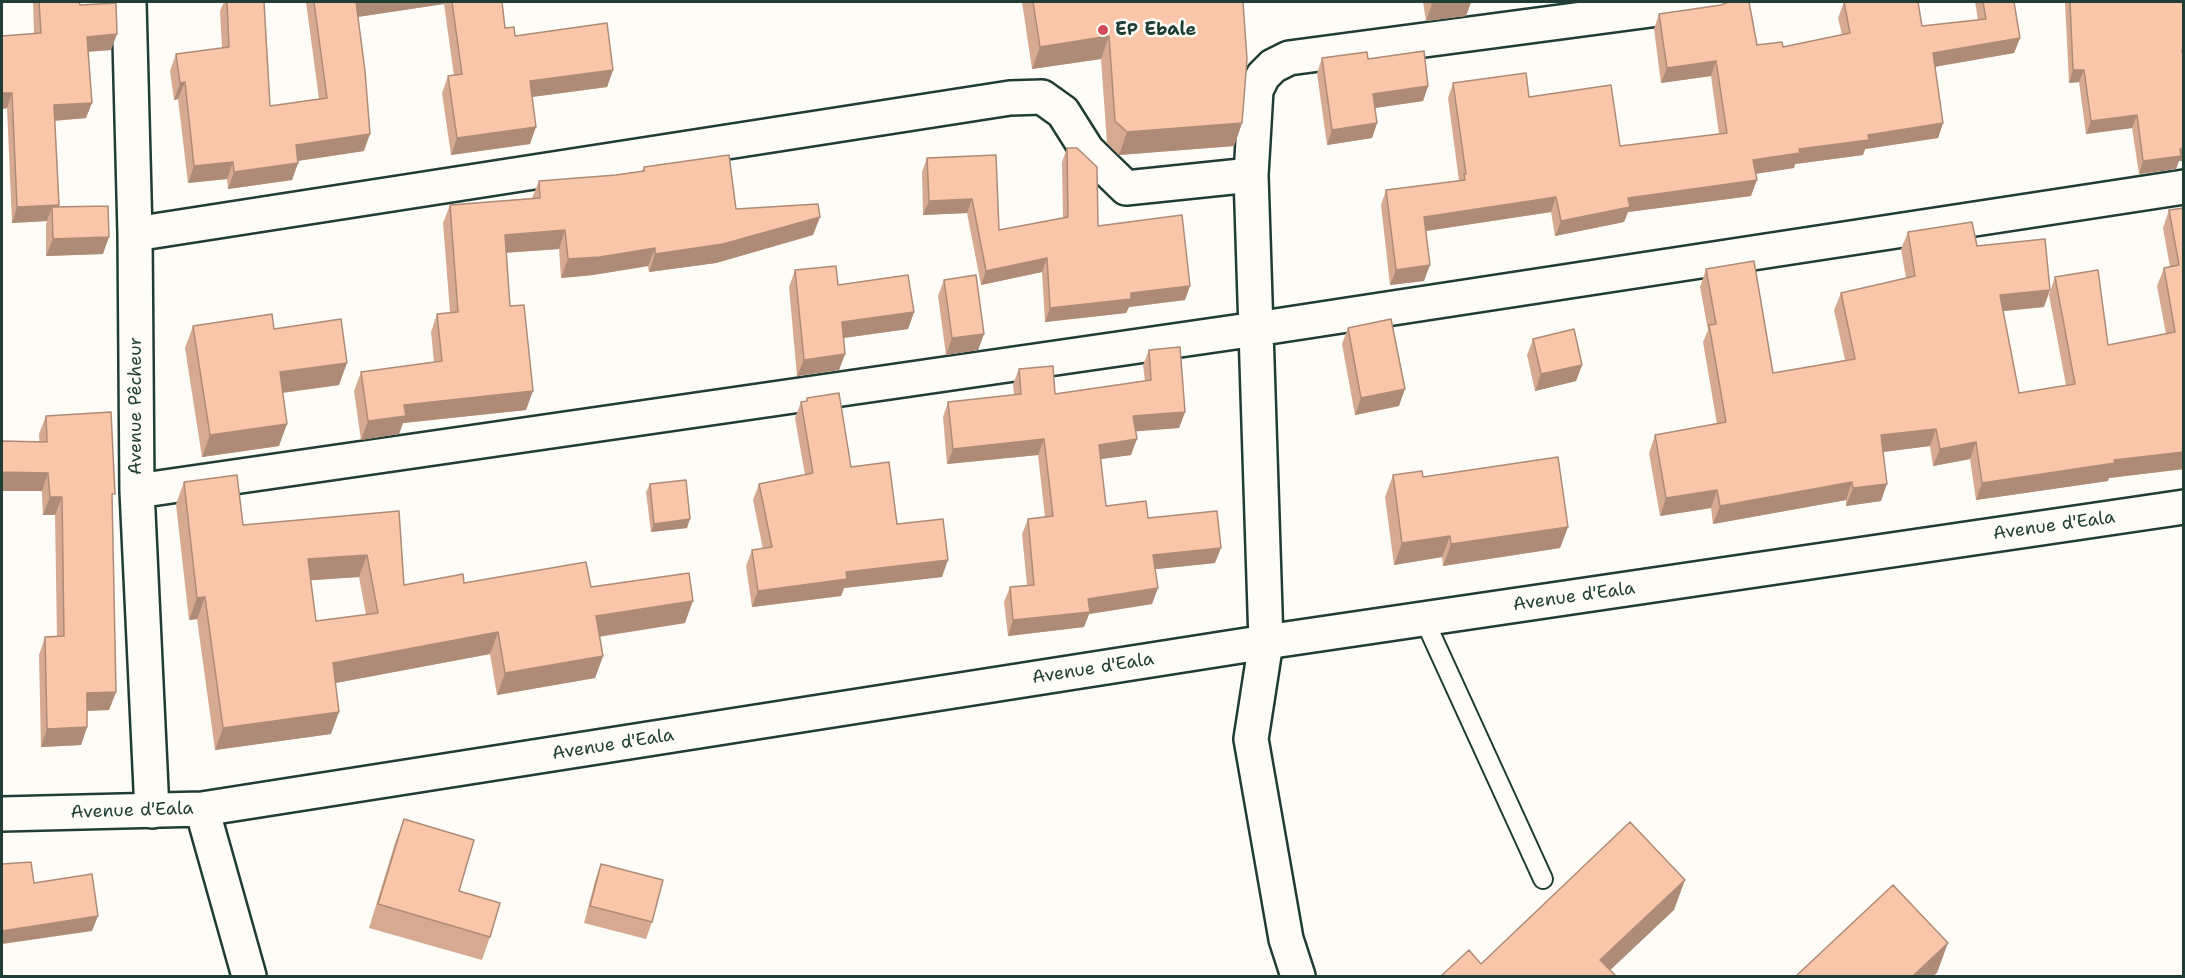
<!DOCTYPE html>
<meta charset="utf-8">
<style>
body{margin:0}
#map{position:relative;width:2185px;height:978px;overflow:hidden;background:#fdfcf7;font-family:"Shantell Sans",sans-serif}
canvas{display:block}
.frame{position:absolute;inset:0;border:3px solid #1f3d34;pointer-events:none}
</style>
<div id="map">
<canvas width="2185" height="978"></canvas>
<div class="frame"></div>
</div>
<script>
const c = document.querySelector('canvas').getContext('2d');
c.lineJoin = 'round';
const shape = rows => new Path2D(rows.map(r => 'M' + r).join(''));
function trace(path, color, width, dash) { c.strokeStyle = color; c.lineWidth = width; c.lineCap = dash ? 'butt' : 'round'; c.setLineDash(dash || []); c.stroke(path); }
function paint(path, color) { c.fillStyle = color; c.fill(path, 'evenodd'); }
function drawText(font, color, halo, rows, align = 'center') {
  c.font = font + ' "Shantell Sans",sans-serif'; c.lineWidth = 5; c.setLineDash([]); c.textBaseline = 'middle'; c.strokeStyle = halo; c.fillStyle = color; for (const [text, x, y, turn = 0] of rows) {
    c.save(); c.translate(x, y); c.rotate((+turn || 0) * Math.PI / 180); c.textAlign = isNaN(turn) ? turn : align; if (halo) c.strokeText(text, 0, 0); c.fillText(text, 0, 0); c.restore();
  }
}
const service = shape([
 [1424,619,1543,879]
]);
const minor = shape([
 [129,2,135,234,137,491,152,811],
 [1251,175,1266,642,1251,739,1286,939,1298,976],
 [135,234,1010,98,1042,97,1063,112,1087,150,1126,188,1251,175,1256,90,1263,76,1273,66,1289,58,1711,2],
 [137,491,1256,329,2184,187]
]);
const tertiary = shape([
 [202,809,249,976],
 [2,814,202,809,1266,642,2184,507]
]);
trace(service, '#1f3d34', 22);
trace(minor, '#1f3d34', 38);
trace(tertiary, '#1f3d34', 38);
trace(service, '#fdfcf7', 18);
trace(minor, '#fdfcf7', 33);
trace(tertiary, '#fdfcf7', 33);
paint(shape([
 [33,2,79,2,80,5,111,50,88,52,86,118,55,121,59,205,58,207,103,254,46,256,46,224,47,221,12,223,7,108,2,109,34,34],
 [224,2,264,2,270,106,319,99,306,2,502,2,505,28,515,36,613,70,607,87,532,97,530,144,451,155,442,93,448,76,454,76,444,4,358,17,364,151,298,161,298,163,292,180,228,189,227,179,188,183,178,99,174,100,170,71,176,54,222,48,220,11],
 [1022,2,1243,2,1242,123,1234,146,1119,155,1107,143,1101,59,1032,69],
 [1423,2,1471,2,1466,16,1426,21],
 [1844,2,1922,26,1978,20,1975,2,2014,2,2020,38,2014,53,1935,67,1943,123,1938,138,1865,149,1863,155,1795,164,1794,168,1755,174,1751,196,1628,212,1624,222,1555,236,1551,212,1426,231,1424,281,1390,285,1381,205,1386,190,1459,181,1448,98,1453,83,1529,97,1620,146,1719,134,1711,76,1661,83,1654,29,1659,14,1757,45,1783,47,1842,35,1838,18],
 [2065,2,2184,2,2179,161,2176,169,2139,174,2132,128,2086,134,2079,82,2069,83],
 [1322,58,1368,59,1428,86,1423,101,1375,108,1377,123,1372,138,1327,145,1317,73],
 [1067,148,1098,226,1185,300,1129,307,1126,313,1045,322,1042,272,981,285,967,213,923,215,922,172,927,158,996,155,999,230,1063,218,1062,162],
 [644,167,736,209,820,217,813,235,716,263,649,272,648,266,593,275,561,278,559,249,506,253,510,306,526,410,403,423,399,434,361,440,354,391,361,372,434,362,431,332,437,314,450,312,443,223,450,205,532,198,539,181,616,175,642,171],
 [2184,208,2184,469,2109,478,2108,481,1976,500,1970,459,1933,466,1930,446,1883,452,1881,501,1846,506,1846,500,1713,524,1711,508,1660,516,1649,453,1655,435,1717,424,1703,342,1708,330,1700,287,1706,269,1773,373,1845,360,1834,310,1841,293,1906,278,1901,249,1908,232,1977,246,2044,307,2003,311,2019,393,2066,385,2049,295,2055,277,2108,345,2166,334,2157,286,2164,268,2170,267,2163,228,2169,210],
 [795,270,838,285,914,312,908,329,843,338,845,354,839,370,797,376,789,287],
 [944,280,984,334,978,350,946,355,938,296],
 [193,326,274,329,339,385,283,393,279,446,202,457,185,348],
 [1348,328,1399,406,1355,415,1342,344],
 [1533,339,1582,365,1576,381,1535,391,1527,355],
 [1149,350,1185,412,1179,428,1135,431,1131,455,1101,459,1106,506,1148,518,1215,563,1155,569,1152,604,1089,614,1084,627,1008,636,1004,602,1010,587,1027,585,1022,534,1028,519,1045,517,1038,455,947,464,943,417,948,402,1014,395,1013,384,1019,369,1055,394,1145,381,1143,365],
 [807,398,851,467,897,524,942,577,844,588,841,596,752,607,746,566,752,550,763,549,753,500,759,484,805,475,795,418,801,402,806,401],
 [46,416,112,503,116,692,109,710,87,711,87,727,81,745,41,747,39,655,45,637,57,636,55,515,43,515,39,434],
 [1393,475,1423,477,1568,527,1560,548,1443,566,1442,557,1394,565,1385,497],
 [184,482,243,525,399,511,404,585,464,583,591,587,685,623,599,637,603,656,595,678,497,695,490,654,335,683,331,734,215,750,197,619,189,620,176,504],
 [359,577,366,615,316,621,311,580],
 [650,484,687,528,651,532,646,492],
 [404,819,459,891,490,937,482,960,369,928,395,843],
 [601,864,652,922,646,939,584,923,595,881]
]), '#d6aa91');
paint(shape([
 [356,2,445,2,444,4,350,18],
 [1453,2,1471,2,1466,16,1426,21,1432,4],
 [117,34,111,50,81,52,87,37],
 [1109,36,1101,59,1032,69,1040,47],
 [2020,38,2014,53,1927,68,1933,53],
 [1716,61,1711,76,1661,83,1667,68],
 [613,70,607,87,524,98,530,81],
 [2073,70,2084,70,2079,82,2069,83],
 [185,82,178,99,174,100,180,83],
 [1428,86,1423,101,1368,109,1373,94],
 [2,93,12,93,7,108,2,109],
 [92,103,86,118,48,121,54,105],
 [2137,115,2132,128,2086,134,2091,121],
 [1242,123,1234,146,1119,155,1127,132],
 [1377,123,1372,138,1327,145,1332,130],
 [1943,123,1938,138,1865,149,1863,155,1795,164,1794,168,1747,175,1753,160,1868,135],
 [536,127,530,144,451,155,457,138],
 [370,134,364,151,290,162,296,145],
 [2180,149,2184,149,2184,161,2179,161,2176,169,2139,174,2143,161],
 [233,162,227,179,188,183,194,166],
 [298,163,292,180,228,189,234,172],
 [1757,180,1751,196,1628,212,1624,222,1555,236,1561,221,1628,198],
 [1556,197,1551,212,1419,232,1424,217],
 [972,199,967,213,923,215,929,201],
 [59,205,53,221,52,207,47,221,12,223,17,207],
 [820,217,813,235,716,263,649,272,655,254],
 [565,230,559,249,498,253,505,235],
 [109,237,103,254,46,256,53,239],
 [655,248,648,266,593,275,561,278,568,259],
 [1047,258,1042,272,981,285,986,271],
 [1430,265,1424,281,1390,285,1396,270],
 [1190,286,1185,300,1129,307,1126,313,1045,322,1050,308,1131,293],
 [2050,290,2044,307,1994,312,2000,295],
 [914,312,908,329,836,339,842,322],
 [984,334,978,350,946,355,952,338],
 [845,354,839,370,797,376,804,360],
 [347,363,339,385,272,394,280,372],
 [1582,365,1576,381,1535,391,1541,374],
 [1405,389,1399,406,1355,415,1361,398],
 [533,391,526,410,403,423,399,434,361,440,368,421,404,405],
 [1185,412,1179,428,1128,432,1133,416],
 [287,424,279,446,202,457,210,435],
 [1936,429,1930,446,1875,453,1881,435],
 [1044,439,1038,455,947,464,953,449],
 [1137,439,1131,455,1094,460,1099,445],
 [1976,442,1970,459,1933,466,1940,449],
 [2184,452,2184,469,2109,478,2108,481,1976,500,1982,483,2114,460],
 [2,472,48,473,42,491,2,491],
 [1852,482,1846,500,1713,524,1720,506],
 [1887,484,1881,501,1846,506,1853,488],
 [1717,490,1711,508,1660,516,1666,498],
 [50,497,62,497,55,515,43,515],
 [690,519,687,528,651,532,654,524],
 [1568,527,1560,548,1443,566,1451,544],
 [1450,536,1442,557,1394,565,1402,543],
 [1221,548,1215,563,1148,570,1153,555],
 [367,555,359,577,300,581,308,559],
 [948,560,942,577,844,588,841,596,752,607,758,591,846,572],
 [1158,588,1152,604,1089,614,1084,627,1008,636,1013,620,1088,599],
 [205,597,197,619,189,620,197,598],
 [693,601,685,623,588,638,596,616],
 [498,632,490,654,325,685,333,663],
 [603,656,595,678,497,695,505,673],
 [116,692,109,710,80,711,87,693],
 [339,712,331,734,215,750,223,728],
 [87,727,81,745,41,747,47,729],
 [1685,880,1674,910,1604,976,1600,960],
 [98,916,92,931,2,944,2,931],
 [1948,943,1937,973,1933,976,1913,976]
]), '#ae8b76');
const building = shape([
 [39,2,79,2,80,5,116,3,117,34,87,37,92,103,54,105,59,205,17,207,12,93,2,93,2,36,41,33,39,2],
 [227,2,264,2,270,106,327,98,314,2,356,2,365,71,370,134,296,145,298,163,234,172,233,162,194,166,185,82,180,83,176,54,229,47,227,2],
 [452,2,502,2,505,28,514,27,515,36,607,23,613,70,530,81,536,127,457,138,448,76,462,74,452,2],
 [1033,2,1243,2,1247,59,1242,123,1127,132,1115,121,1109,36,1040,47,1033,2],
 [1431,2,1453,2,1432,4,1431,2],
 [1728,2,1749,2,1757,45,1782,42,1783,47,1850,33,1844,2,1918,2,1922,26,1986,19,1983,2,2014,2,2020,38,1933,53,1943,123,1868,135,1869,140,1799,149,1800,153,1753,160,1757,180,1628,198,1630,207,1561,221,1556,197,1424,217,1430,265,1396,270,1386,190,1465,180,1464,174,1466,174,1453,83,1526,73,1529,97,1611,85,1620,146,1727,133,1716,61,1667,68,1659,14,1721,5,1728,2],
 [2070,2,2184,2,2184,50,2182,50,2184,59,2184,149,2180,149,2181,156,2143,161,2137,115,2091,121,2084,70,2073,70,2070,2],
 [1424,51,1428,86,1373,94,1377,123,1332,130,1322,58,1367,52,1368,59,1424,51],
 [1067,148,1077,148,1097,167,1098,226,1182,215,1190,286,1131,293,1131,299,1050,308,1047,258,986,271,972,199,929,201,927,158,996,155,999,230,1068,217,1067,148],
 [729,155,736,209,818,204,820,217,723,244,655,254,655,248,600,257,568,259,565,230,505,235,510,306,524,305,533,391,404,405,406,416,368,421,361,372,442,361,437,314,458,312,450,205,540,198,539,181,616,175,644,171,644,167,729,155],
 [108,206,109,237,53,239,52,207,108,206],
 [2184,208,2184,452,2114,460,2115,463,1982,483,1976,442,1940,449,1936,429,1881,435,1887,484,1853,488,1852,482,1720,506,1717,490,1666,498,1655,435,1726,422,1709,325,1716,324,1706,269,1754,261,1773,373,1855,359,1841,293,1915,276,1908,232,1972,222,1977,246,2045,239,2050,290,2000,295,2019,393,2075,384,2055,277,2098,270,2108,345,2175,332,2164,268,2179,265,2169,210,2184,208],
 [836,266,838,285,908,275,914,312,842,322,845,354,804,360,795,270,836,266],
 [976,275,984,334,952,338,944,280,976,275],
 [272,314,274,329,341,319,347,363,280,372,287,424,210,435,193,326,272,314],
 [1391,319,1405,389,1361,398,1348,328,1391,319],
 [1574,329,1582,365,1541,374,1533,339,1574,329],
 [1180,347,1185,412,1133,416,1137,439,1099,445,1106,506,1146,501,1148,518,1217,511,1221,548,1153,555,1158,588,1088,599,1090,612,1013,620,1010,587,1034,585,1028,519,1053,516,1044,439,953,449,948,402,1021,394,1019,369,1053,366,1055,394,1151,380,1149,350,1180,347],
 [839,393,851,467,889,462,897,524,943,519,948,560,846,572,847,579,758,591,752,550,772,547,759,484,813,473,801,402,807,401,807,398,839,393],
 [111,412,115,494,112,494,116,692,87,693,87,727,47,729,45,637,64,636,62,497,50,497,48,473,2,472,2,441,47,442,46,416,111,412],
 [1558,457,1568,527,1451,544,1450,536,1402,543,1393,475,1422,471,1423,477,1558,457],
 [237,475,243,525,399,511,404,585,463,574,464,583,586,562,591,587,689,573,693,601,596,616,603,656,505,673,498,632,333,663,339,712,223,728,205,597,197,598,184,482,237,475],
 [367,555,378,613,316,621,308,559,367,555],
 [686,480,690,519,654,524,650,484,686,480],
 [404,819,474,840,459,891,500,903,490,937,378,904,404,819],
 [1630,822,1685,880,1600,960,1616,976,1441,976,1469,950,1481,964,1630,822],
 [31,862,34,883,92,874,98,916,2,931,2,864,31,862],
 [601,864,663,880,652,922,590,906,601,864],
 [1893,885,1948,943,1913,976,1796,976,1893,885]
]);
paint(building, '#f9c6a9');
trace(building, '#ae8b76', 1.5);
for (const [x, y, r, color] of [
 [1103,30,6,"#d1495b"]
]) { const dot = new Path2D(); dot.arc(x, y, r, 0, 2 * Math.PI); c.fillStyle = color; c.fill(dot); trace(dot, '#fdfcf7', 2); }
drawText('bold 18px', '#1f3d34', '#fdfcf7', [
 ["EP Ebale",1115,30]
], 'left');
drawText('18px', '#1f3d34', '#fdfcf7', [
 ["Avenue Pêcheur",136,406,-90],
 ["Avenue d'Eala",2054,526,-8],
 ["Avenue d'Eala",1574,597,-8],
 ["Avenue d'Eala",1093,669,-9],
 ["Avenue d'Eala",613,745,-9],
 ["Avenue d'Eala",132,811,-2]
]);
</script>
